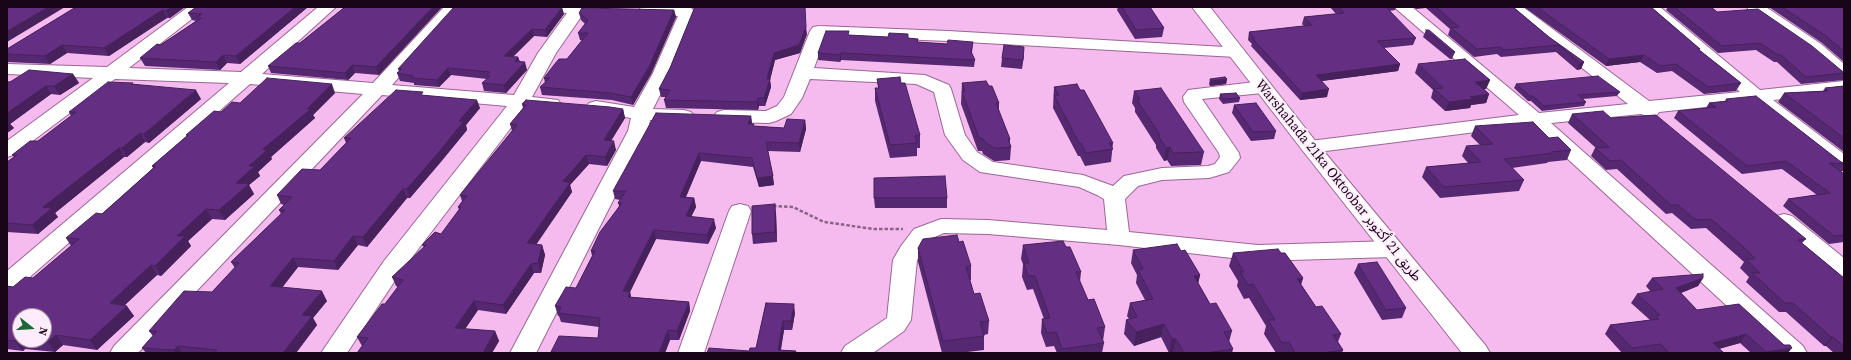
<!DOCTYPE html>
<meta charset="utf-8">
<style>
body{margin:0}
#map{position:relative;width:1851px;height:360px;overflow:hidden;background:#f5bbee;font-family:"Source Serif 4",serif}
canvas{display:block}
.frame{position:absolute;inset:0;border:8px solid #180517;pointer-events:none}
.north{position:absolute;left:12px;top:308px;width:40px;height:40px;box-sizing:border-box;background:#feecfb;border:1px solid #a290a0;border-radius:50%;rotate:107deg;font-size:11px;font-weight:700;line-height:16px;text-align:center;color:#180517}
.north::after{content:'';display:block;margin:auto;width:14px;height:18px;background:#1b6735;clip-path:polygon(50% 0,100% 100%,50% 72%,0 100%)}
</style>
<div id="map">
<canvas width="1851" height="360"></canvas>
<div class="frame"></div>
<div class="north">N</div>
</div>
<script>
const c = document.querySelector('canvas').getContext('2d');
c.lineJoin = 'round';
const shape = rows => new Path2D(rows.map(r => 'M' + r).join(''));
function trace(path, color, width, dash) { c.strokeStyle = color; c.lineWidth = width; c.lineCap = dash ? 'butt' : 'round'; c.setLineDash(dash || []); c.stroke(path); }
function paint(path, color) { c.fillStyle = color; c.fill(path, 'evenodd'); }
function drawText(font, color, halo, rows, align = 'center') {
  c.font = font + ' "Source Serif 4","Noto Sans Arabic",serif'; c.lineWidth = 4; c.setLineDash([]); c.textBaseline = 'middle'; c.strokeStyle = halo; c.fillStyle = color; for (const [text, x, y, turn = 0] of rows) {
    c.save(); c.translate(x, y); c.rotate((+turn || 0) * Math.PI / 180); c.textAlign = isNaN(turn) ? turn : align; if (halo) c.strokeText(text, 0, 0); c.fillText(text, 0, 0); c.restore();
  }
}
const minor = shape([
 [188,7,207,7,129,68,241,72,318,7,336,7,262,74,373,83,444,7,461,7,392,85,514,95,538,53,567,13,546,12,540,10,538,7,616,7,618,10,616,14,610,15,583,14,556,53,532,97,558,100,561,104,558,108,551,110,526,108,400,273,347,353,321,353,384,261,507,106,382,95,138,353,110,353,114,346,363,94,250,84,15,290,7,292,7,271,229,83,115,79,14,155,7,157,7,141,93,78,7,74,7,64,107,67,188,7],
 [641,7,690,7,694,11,694,16,670,75,653,109,684,110,691,112,694,116,691,120,684,122,650,120,648,131,536,353,510,353,628,131,631,118,589,111,586,107,589,103,596,101,634,107,652,75,678,16,647,16,641,15,639,11,641,7],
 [1394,7,1412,7,1539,113,1628,104,1504,7,1523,7,1649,101,1740,92,1642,7,1660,7,1760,90,1844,81,1844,93,1773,100,1844,154,1844,170,1837,168,1752,102,1659,112,1657,115,1650,117,1641,114,1551,123,1803,346,1807,353,1778,353,1531,125,1310,153,1303,151,1300,147,1303,143,1310,141,1519,115,1394,7],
 [1747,7,1766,7,1821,44,1844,64,1844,78,1838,77,1809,52,1749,10,1747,7],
 [819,26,948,31,1242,48,1245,52,1242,56,1236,57,948,41,826,36,814,68,925,75,949,85,951,89,965,135,977,152,993,162,1083,175,1113,186,1124,176,1162,168,1208,166,1215,164,1220,157,1219,153,1184,102,1183,97,1188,90,1263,81,1270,83,1272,87,1270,91,1263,93,1202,99,1239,153,1240,158,1229,172,1216,176,1209,178,1162,180,1138,186,1125,199,1129,232,1258,245,1393,241,1401,244,1404,249,1401,254,1393,257,1258,261,1119,245,988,234,944,233,930,239,917,260,911,320,904,331,873,353,841,353,845,346,887,318,893,260,901,246,914,229,941,219,988,220,1107,230,1104,199,1097,195,1079,187,980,172,963,160,945,135,934,92,916,84,810,79,802,98,791,114,776,121,769,123,724,122,717,120,714,116,717,112,724,110,766,111,777,106,784,97,810,31,813,27,819,26],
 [740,204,748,206,751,211,704,353,678,353,729,211,732,206,740,204],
 [1784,214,1792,216,1844,258,1844,278,1836,276,1776,226,1773,221,1776,216,1784,214]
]);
const major = shape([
 [1192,7,1210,7,1317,143,1486,346,1490,353,1462,353,1303,151,1192,7]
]);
trace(minor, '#9b6695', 2);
trace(major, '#9b6695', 2);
trace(shape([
 [773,206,793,207,824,222,874,229,903,229]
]), '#8a6386', 2.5, [3.5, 2]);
paint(minor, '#fff');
paint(major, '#fff');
paint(shape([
 [76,7,185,7,170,18,167,18,160,22,109,56,67,53,50,64,7,62,7,49],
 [308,7,240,64,227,63,220,70,145,66,140,58,196,21,192,20,188,13],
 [345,7,442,7,379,75,355,73,348,80,271,73,268,66,300,43],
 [1118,7,1150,7,1164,28,1162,37,1135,39,1117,10],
 [1330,7,1396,7,1395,10,1389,11,1416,38,1413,45,1384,48,1400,64,1398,71,1322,81,1327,97,1300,100,1251,46,1252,44,1248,40,1249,32,1304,26,1302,24,1304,17,1336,14],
 [1414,7,1513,7,1549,37,1584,62,1581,69,1577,70,1556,52,1501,57,1497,54,1474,57,1448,35,1450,29,1426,8,1416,9],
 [1524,7,1651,7,1700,49,1699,50,1741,83,1736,91,1704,94,1672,71,1657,73,1640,62,1606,66],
 [1668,7,1711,7,1717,12,1844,73,1844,80,1801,84,1777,62,1774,62,1756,50,1718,53,1666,10],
 [1769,7,1844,7,1844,62,1822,43],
 [694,9,807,34,800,53,775,60,770,80,771,87,765,106,759,106,758,110,666,108,664,100,666,97,661,97,659,89,670,68],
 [674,10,676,17,651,74,633,105,612,100,542,95,540,87,545,83,544,78,567,59,582,40,580,40,578,33,585,24,581,20,579,13],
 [564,14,547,37,534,36,513,57,518,57,520,62,527,70,506,93,484,91,482,83,487,79,451,75,439,87,414,85,414,83,400,81,397,73,399,71,398,69],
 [1426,30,1455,52,1452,59,1450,59,1423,37],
 [849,35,918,39,918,42,947,44,973,42,972,53,975,60,974,67,841,60,840,62,818,60,818,53],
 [1024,56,1022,69,1001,67,1002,58],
 [1418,64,1490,80,1486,89,1484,89,1489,94,1486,103,1471,105,1470,108,1445,111,1431,98,1433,90,1415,73],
 [73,74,79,83,60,95,51,94,10,124,14,128,7,133,7,82],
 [877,79,901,83,920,135,920,148,917,148,917,156,890,158,875,101,875,88,878,88],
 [1210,79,1227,79,1226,84,1210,86,1209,84],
 [962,83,989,86,999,103,999,112,1010,139,1010,144,1011,147,1010,160,998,161,994,161,983,154,982,151,978,151,961,104],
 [134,84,201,99,149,143,145,142,127,157,124,157,55,213,58,217,38,234,7,232,7,162,14,157,12,155,38,141,71,116,69,112],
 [1516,84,1620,92,1617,96,1583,99,1586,102,1584,106,1542,111,1531,101,1528,101,1514,88],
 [1844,86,1844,152,1778,102,1784,93,1823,91,1825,88],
 [1054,87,1113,143,1111,162,1085,166,1080,156,1078,156,1053,108],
 [1134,91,1204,152,1201,165,1171,166,1167,160,1164,161,1156,148,1156,145,1135,112,1135,108,1132,103],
 [335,93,313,115,315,118,271,157,272,159,258,172,260,176,249,185,254,194,225,220,212,219,188,241,191,246,161,276,157,275,125,305,134,316,97,350,63,345,55,352,25,349,23,351,7,349,7,286,13,287,33,278,71,246,66,238,102,214,153,168,152,166,187,136,186,135,221,112,240,103],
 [20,316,44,340,20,340],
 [1220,94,1240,98,1239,102,1223,104,1219,99],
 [424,95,480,108,466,125,467,130,441,162,410,198,407,198,367,247,358,245,338,270,298,267,282,288,327,301,313,318,317,325,296,353,146,353,142,348,153,336,149,331,212,292,235,268,231,262,281,214,279,210,284,205,281,204,277,195,320,170,346,143,344,138],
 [1726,99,1841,162,1844,163,1844,170,1843,171,1841,171,1844,174,1844,242,1829,244,1783,206,1788,199,1817,195,1782,169,1742,174,1674,118,1678,111,1706,108,1709,103,1725,101],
 [522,104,623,109,625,118,611,141,616,150,607,166,589,164,570,185,572,192,536,245,542,245,545,255,541,273,534,273,506,314,478,310,465,329,495,331,499,341,492,353,357,353,362,346,357,337,385,304,398,287,396,286,392,277,424,247,422,245,441,234,459,210,458,207,462,201,460,195,512,131,510,124,523,108],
 [1234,105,1276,131,1274,139,1251,141,1232,113],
 [1572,114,1611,118,1806,239,1802,243,1844,278,1844,353,1834,353,1826,346,1824,346,1786,312,1779,312,1746,282,1749,277,1740,268,1744,262,1706,228,1691,229,1672,213,1666,214,1617,169,1606,170,1591,156,1595,148,1596,148,1568,123],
 [751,116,752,124,754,124,754,126,784,128,805,120,806,129,800,152,768,151,774,185,759,187,753,167,701,161,686,197,694,198,696,207,691,217,716,228,708,244,656,239,630,292,631,297,689,302,690,311,679,340,670,340,665,353,551,353,551,352,598,338,599,327,561,322,559,316,558,316,555,306,576,288,592,256,591,251,619,206,618,203,620,200,615,199,613,191],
 [1475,126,1549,138,1571,150,1567,160,1548,162,1547,163,1512,168,1524,180,1519,191,1440,198,1422,177,1426,167,1468,163,1462,156,1466,146,1480,145,1471,136],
 [874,198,947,198,947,208,875,208],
 [776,213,777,242,753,244,752,234],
 [959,242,971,266,971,280,970,280,974,294,989,321,988,334,984,335,984,350,959,353,942,353,918,262,918,248],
 [1023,245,1066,247,1081,272,1080,282,1088,300,1105,327,1103,341,1104,343,1102,353,1057,353,1054,346,1046,347,1041,333,1042,319,1044,319,1033,289,1027,290,1022,277,1023,264,1021,259],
 [1133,250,1181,251,1200,275,1198,283,1210,304,1232,331,1229,342,1233,349,1232,353,1174,353,1173,352,1169,353,1161,337,1134,346,1124,334,1126,320,1129,319,1127,316,1130,303,1145,300,1136,283,1137,275,1131,263],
 [1233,253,1281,253,1303,278,1301,284,1316,307,1341,334,1338,342,1343,350,1342,353,1276,353,1264,334,1266,326,1249,298,1244,299,1237,286,1238,281,1229,266],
 [1358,264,1406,308,1402,318,1382,320,1354,273],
 [1652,278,1703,278,1698,286,1681,293,1697,310,1788,353,1751,353,1740,343,1719,349,1724,353,1622,353,1605,334,1610,325,1650,320,1631,303,1637,294,1651,292,1646,286],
 [766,303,795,313,792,330,784,330,781,350,796,351,796,353,707,353,749,351,756,348]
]), '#562871');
paint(shape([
 [48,7,65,7,7,42,7,31],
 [171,7,185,7,170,18,166,11],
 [295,7,308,7,240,64,236,56],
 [433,7,442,7,379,75,376,67],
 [562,7,564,14,547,37,545,30],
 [163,10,167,18,109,56,104,48],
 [674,10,676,17,651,74,633,105,631,97],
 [806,27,807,34,800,53,775,60,770,80,771,87,765,106,764,98,767,79,774,53],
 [532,29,534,36,506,63,504,56],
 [62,45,67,53,50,64,45,56],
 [841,53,841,60,840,62,840,55],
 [223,55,227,63,220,70,216,62],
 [1644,55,1640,62,1606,66,1609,59],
 [518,57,521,65,515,61],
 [525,62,527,70,506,93,504,85],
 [1584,62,1581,69,1577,70,1580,63],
 [1400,64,1398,71,1314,82,1316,75],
 [352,65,355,73,348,80,345,73],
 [448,68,451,75,439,87,437,80],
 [73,74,79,83,60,95,54,86],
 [1227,79,1226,84,1210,86,1211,81],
 [1490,80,1486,89,1472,91,1475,82],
 [332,84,335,93,313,115,315,118,271,157,272,159,258,172,260,176,249,185,254,194,225,220,219,210,236,183,263,149,307,109],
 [46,86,51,94,10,124,14,128,7,133,7,113],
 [1329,89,1327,97,1300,100,1302,93],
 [196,90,201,99,149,143,144,134],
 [1489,94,1486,103,1471,105,1470,108,1445,111,1449,102,1470,97],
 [758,98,759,106,758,110,757,102],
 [477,100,480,108,466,125,467,130,410,198,407,189,459,121],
 [623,109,625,118,606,149,604,140],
 [751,116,752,124,748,124],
 [805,120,806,129,800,152,799,143],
 [140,133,145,142,127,157,122,148],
 [614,141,616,150,607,166,605,157],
 [1170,147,1167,160,1164,161,1166,148],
 [119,148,124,157,55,213,58,217,38,234,32,225,43,207],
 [699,153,701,161,682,206,680,197],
 [586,155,589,164,570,185,572,192,530,253,527,243,563,181],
 [773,176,774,185,759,187,757,178],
 [403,189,407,198,367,247,363,237],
 [694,198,696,207,687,225,686,216],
 [775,204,776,213,777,242,775,232],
 [206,209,212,219,188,241,191,246,161,276,155,266,177,236],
 [714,219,716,228,708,244,707,235],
 [654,230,656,239,630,292,632,301,630,306,623,291],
 [353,236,358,245,338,270,334,261],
 [542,245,545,255,541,273,538,263],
 [293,258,298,267,275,296,270,286],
 [531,264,534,273,506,314,503,305],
 [151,265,157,275,116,313,110,303],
 [1200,275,1197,289,1194,276],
 [1303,278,1299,292,1297,279],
 [1703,278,1698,286,1671,297,1676,288],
 [322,291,327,301,313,318,317,325,296,353,283,353,302,315],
 [474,301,478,310,459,338,455,328],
 [689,302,690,311,679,340,677,331],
 [794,304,795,313,792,330,791,321],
 [127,306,134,316,97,350,90,340],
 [783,321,784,330,780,353,778,350],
 [1164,324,1161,337,1134,346,1136,332],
 [668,330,670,340,665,353,659,353],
 [495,331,499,341,492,353,483,353],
 [1746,334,1740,343,1707,352,1713,343],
 [56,335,63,345,55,352,48,342],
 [1831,337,1833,337,1826,346,1824,346],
 [17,339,25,349,23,351,15,341],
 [1172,339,1176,339,1173,352,1169,353],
 [178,346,182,353,176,353,174,350],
 [1792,348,1788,353,1766,353,1766,352]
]), '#46215c');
const building = shape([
 [7,7,48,7,7,31,7,7],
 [76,7,171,7,166,11,163,10,156,14,104,48,62,45,45,56,7,54,7,49,76,7],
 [196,7,295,7,236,56,223,55,216,62,140,58,157,44,161,45,201,18,197,17,202,14,188,13,196,7],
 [345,7,433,7,376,67,352,65,345,73,268,66,296,43,300,43,345,7],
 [454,7,562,7,545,30,532,29,504,56,518,57,515,61,525,62,504,85,482,83,490,76,487,75,490,72,448,68,437,80,412,78,413,76,397,73,402,69,398,69,454,7],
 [694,7,805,7,806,27,799,45,774,53,767,79,770,79,764,98,758,98,757,102,664,100,670,90,659,89,670,68,694,9,694,7],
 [1122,7,1150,7,1164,28,1136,30,1122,7],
 [1339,7,1386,7,1416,38,1377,41,1400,64,1316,75,1329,89,1302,93,1253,39,1255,39,1249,32,1312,25,1304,17,1344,13,1339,7],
 [1436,7,1513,7,1549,37,1584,62,1580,63,1559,45,1504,50,1500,47,1477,49,1451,28,1459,27,1436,7],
 [1537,7,1651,7,1700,49,1698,49,1741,83,1708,87,1676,64,1660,66,1644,55,1609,59,1537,7],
 [1674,7,1711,7,1717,12,1758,9,1812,46,1842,71,1844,72,1844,73,1806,77,1781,55,1778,55,1760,43,1722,46,1674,7],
 [1782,7,1844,7,1844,51,1826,36,1782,7],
 [582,8,674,10,649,67,631,97,610,93,540,87,550,78,544,78,554,65,559,59,567,59,588,33,578,33,588,20,579,13,582,8],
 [1426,30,1429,30,1455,52,1452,52,1426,30],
 [826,31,849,31,848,35,888,37,889,33,908,34,908,38,918,39,917,42,947,44,948,40,973,42,971,52,975,60,841,53,840,55,818,53,826,31],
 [1004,45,1024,47,1023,60,1002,58,1004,45],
 [1465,59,1490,80,1475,82,1489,94,1470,97,1473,99,1449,102,1434,89,1443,88,1418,64,1465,59],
 [29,70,73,74,54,86,46,86,7,113,7,82,10,82,29,70],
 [1598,76,1620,92,1578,95,1586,102,1544,106,1533,96,1530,96,1516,84,1598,76],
 [900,77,901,83,905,83,920,135,915,136,917,143,890,145,875,88,879,88,877,79,900,77],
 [1225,77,1227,79,1211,81,1210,79,1225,77],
 [267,78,332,84,307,109,311,109,263,149,267,150,249,166,255,166,236,183,249,184,219,210,206,209,177,236,185,236,155,266,151,265,110,303,127,306,90,340,56,335,48,342,28,340,44,340,44,316,20,316,20,339,17,339,15,341,7,340,7,286,13,287,25,277,33,278,79,239,66,238,96,213,102,214,156,166,152,166,188,135,186,135,214,111,221,112,232,102,240,103,267,78],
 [986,81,989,86,992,86,999,103,996,103,1010,139,1008,139,1011,147,999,148,994,148,984,141,982,138,979,138,962,92,965,91,962,83,986,81],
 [108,82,133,83,131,84,196,90,144,134,140,133,122,148,119,148,43,207,52,208,32,225,7,223,7,162,17,155,12,155,30,141,38,141,76,112,69,112,108,82],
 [1077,84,1080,90,1084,90,1113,143,1109,143,1113,149,1086,153,1081,143,1079,143,1054,95,1059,95,1054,87,1077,84],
 [1844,86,1844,138,1784,93,1828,91,1825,88,1844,86],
 [1161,88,1204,152,1173,153,1170,147,1166,148,1158,135,1160,135,1137,100,1140,99,1134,91,1161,88],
 [396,90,423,92,421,95,477,100,459,121,464,121,438,153,407,189,403,189,363,237,353,236,334,261,293,258,270,286,322,291,302,315,312,316,283,353,214,353,217,350,178,346,174,350,142,348,157,331,149,331,184,291,212,292,239,263,231,262,285,210,279,210,292,197,277,195,302,169,320,170,351,138,344,138,396,90],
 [1236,93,1240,98,1224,99,1220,94,1236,93],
 [1756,96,1841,162,1844,163,1844,164,1829,163,1844,174,1844,235,1834,236,1788,199,1830,193,1786,161,1747,166,1678,111,1716,107,1709,103,1728,101,1726,99,1756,96],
 [526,100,610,107,623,109,604,140,614,141,605,157,586,155,563,181,570,183,527,243,542,245,538,263,531,264,503,305,474,301,455,328,495,331,483,353,357,353,368,338,357,337,382,304,385,304,403,280,392,277,426,245,422,245,435,232,441,234,461,207,458,207,467,196,460,195,517,125,510,124,526,105,522,104,526,100],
 [1256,103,1276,131,1253,132,1234,105,1256,103],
 [1603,111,1611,118,1656,115,1806,239,1798,240,1844,278,1844,346,1833,337,1831,337,1793,303,1785,303,1752,273,1760,273,1746,259,1755,259,1747,250,1711,219,1696,220,1678,205,1671,205,1621,160,1610,161,1595,148,1609,147,1572,114,1603,111],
 [656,113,751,116,748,124,754,124,753,126,784,128,787,119,805,120,799,143,766,142,773,176,757,178,752,158,699,153,680,197,694,198,686,216,714,219,707,235,654,230,623,291,630,292,628,297,689,302,677,331,668,330,659,353,564,353,551,352,559,336,598,338,600,318,558,313,561,307,555,306,566,287,576,288,595,251,591,251,600,232,622,203,618,203,626,191,613,191,656,113],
 [1533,122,1549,138,1558,137,1571,150,1551,152,1552,153,1504,159,1524,180,1444,187,1426,167,1481,162,1466,146,1493,144,1475,126,1533,122],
 [945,176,947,198,874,198,874,178,945,176],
 [775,204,775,232,752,234,752,206,775,204],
 [957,235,959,242,963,241,971,266,966,267,974,294,980,293,989,321,980,322,984,336,943,341,918,248,923,239,957,235],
 [1063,241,1066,247,1070,247,1081,272,1076,272,1088,300,1094,299,1105,327,1097,328,1104,343,1062,349,1056,332,1047,333,1042,319,1050,318,1035,276,1028,276,1024,263,1029,263,1023,245,1063,241],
 [1177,244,1181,251,1185,250,1200,275,1194,276,1210,304,1216,303,1232,331,1224,332,1233,349,1206,353,1184,353,1176,339,1172,339,1164,324,1136,332,1126,320,1137,317,1130,303,1153,299,1138,270,1143,269,1133,250,1177,244],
 [1278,249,1281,253,1285,253,1303,278,1297,279,1316,307,1322,306,1341,334,1333,335,1343,350,1323,353,1295,353,1289,342,1282,343,1268,320,1275,320,1253,284,1248,285,1240,272,1244,272,1233,253,1278,249],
 [1377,262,1406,308,1386,310,1358,264,1377,262],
 [1703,274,1703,278,1676,288,1697,310,1739,304,1784,345,1790,345,1792,348,1766,352,1746,334,1713,343,1724,353,1669,353,1661,344,1632,348,1610,325,1659,319,1656,316,1660,315,1637,294,1663,289,1652,278,1703,274],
 [766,303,794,304,791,321,783,321,778,350,796,351,795,353,707,353,709,348,749,351,750,348,756,348,766,303]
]);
paint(building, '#642f83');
trace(building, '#46215c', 1);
drawText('14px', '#180517', '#feecfb', [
 ["Warshahada 21ka Oktoobar طريق 21 أكتوبر",1338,181,51]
]);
</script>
